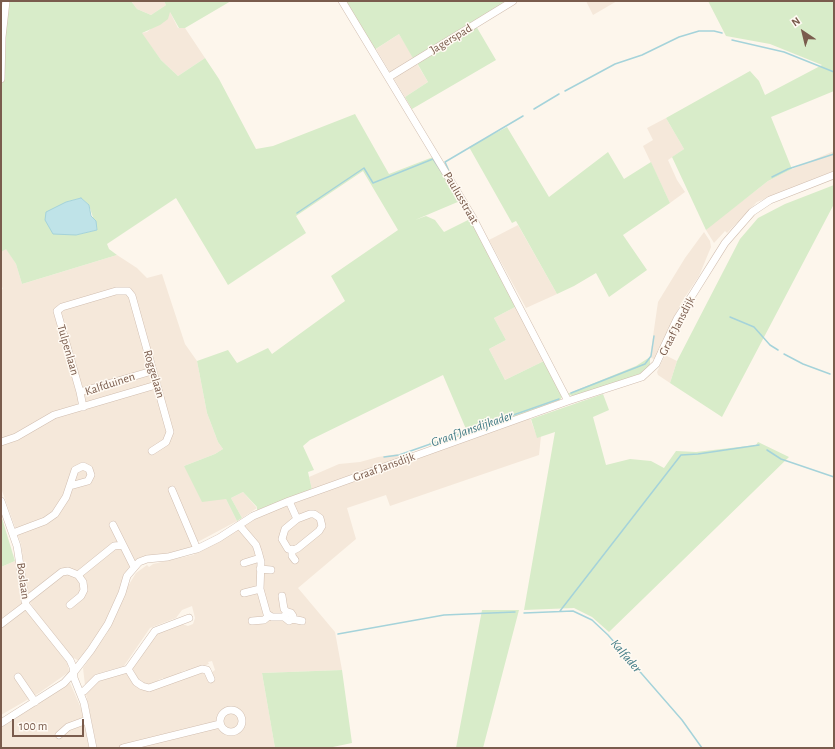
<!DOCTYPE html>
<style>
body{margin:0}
#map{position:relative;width:835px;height:749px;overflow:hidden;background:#fdf6ec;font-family:"Alegreya Sans",sans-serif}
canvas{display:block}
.frame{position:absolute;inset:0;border:2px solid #7a5c4d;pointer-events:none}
.north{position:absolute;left:783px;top:12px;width:40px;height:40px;-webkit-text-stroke:3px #fffaf3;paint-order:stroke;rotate:325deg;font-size:11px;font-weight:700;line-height:16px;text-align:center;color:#7a5c4d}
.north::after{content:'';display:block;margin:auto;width:14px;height:18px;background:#7a5c4d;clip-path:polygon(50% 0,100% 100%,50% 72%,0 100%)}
.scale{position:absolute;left:12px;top:719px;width:72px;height:18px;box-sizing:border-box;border:2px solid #7a5c4d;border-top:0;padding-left:5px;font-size:12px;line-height:14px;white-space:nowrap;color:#7a5c4d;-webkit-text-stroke:3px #fffaf3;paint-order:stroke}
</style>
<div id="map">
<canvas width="835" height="749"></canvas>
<div class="frame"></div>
<div class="north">N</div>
<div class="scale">100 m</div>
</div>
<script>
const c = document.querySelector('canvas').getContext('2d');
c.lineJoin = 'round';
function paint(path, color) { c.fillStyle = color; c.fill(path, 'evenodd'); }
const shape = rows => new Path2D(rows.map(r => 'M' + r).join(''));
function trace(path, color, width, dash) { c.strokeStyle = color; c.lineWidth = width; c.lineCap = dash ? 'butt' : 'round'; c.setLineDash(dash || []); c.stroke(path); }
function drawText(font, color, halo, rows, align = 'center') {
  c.font = font + ' "Alegreya Sans",sans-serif'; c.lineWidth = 3; c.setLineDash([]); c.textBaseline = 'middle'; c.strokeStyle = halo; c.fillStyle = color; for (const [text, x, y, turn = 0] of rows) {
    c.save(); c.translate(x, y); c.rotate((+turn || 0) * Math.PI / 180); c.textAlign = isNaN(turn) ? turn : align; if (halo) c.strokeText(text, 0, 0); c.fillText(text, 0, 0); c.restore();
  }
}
paint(shape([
 [131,1,164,1,166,5,151,15,137,9],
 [586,1,617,1,593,15],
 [170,12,178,28,185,28,205,58,178,76,161,60,141,33,147,32],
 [399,34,428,82,405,97,376,49],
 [666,118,684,149,668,160,677,180,685,192,670,203,643,146,653,140,647,128],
 [834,151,834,171,757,202,727,233,725,231,714,243,706,230,709,226,754,192,768,181,792,169],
 [518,225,557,294,526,308,489,240],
 [704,232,710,241,711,247,699,276,681,303,655,360,650,357,658,302,685,258],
 [6,248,16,264,22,284,117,255,137,268,147,278,162,274,185,344,197,361,207,413,218,442,223,449,215,454,184,466,226,499,237,521,192,545,193,547,166,554,142,557,133,562,129,568,104,625,79,661,72,657,35,610,29,601,21,544,1,488,1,290,3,289,1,284,1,252],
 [517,306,546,360,505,380,489,349,506,340,494,318],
 [665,355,677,361,670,383,658,375,657,372],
 [530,418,537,437,541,436,539,455,390,506,386,495,347,508,356,539,298,588,335,632,342,670,262,673,275,748,97,748,86,694,99,681,126,672,141,687,202,673,214,679,212,672,215,670,212,661,208,662,209,664,187,672,186,670,181,672,181,674,164,680,163,678,158,680,158,682,148,685,139,681,132,667,155,634,182,624,188,626,193,624,195,618,192,606,182,610,176,618,150,628,124,666,96,674,85,685,83,668,107,633,125,591,136,573,147,565,149,567,153,564,193,555,225,538,256,518,277,509],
 [398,454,399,458,312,490,309,477,339,464,360,462,378,457],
 [243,492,257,508,242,518,231,498],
 [15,561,21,602,68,664,69,672,39,693,1,715,1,567],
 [70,683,84,715,89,748,1,748,1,728]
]), '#f5e8da');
paint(shape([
 [8,1,131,1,137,9,151,15,166,5,164,1,231,1,185,28,179,28,170,12,168,19,160,25,142,33,161,60,178,76,205,58,219,79,256,149,273,146,355,114,389,174,433,157,460,201,415,220,426,216,435,220,444,232,470,219,517,306,494,318,506,340,489,349,505,380,546,360,562,397,560,400,431,447,429,443,466,429,443,375,310,440,303,446,314,470,308,472,312,490,257,510,257,507,243,492,231,498,242,518,237,521,226,499,202,502,184,466,215,454,223,449,218,442,207,413,197,361,228,350,237,363,268,348,272,354,345,301,331,276,398,230,363,171,296,216,306,233,228,285,176,198,107,244,109,249,117,255,22,284,16,264,6,249,1,252,1,91],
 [81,198,89,205,97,230,76,235,66,202],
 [340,1,509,1,414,60,399,34,371,52],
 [708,1,834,1,834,91,771,117,792,169,768,181,706,230,672,157,684,149,666,118,750,71,759,81,765,95,822,65,770,44,726,36],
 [476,26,496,60,412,109,405,97,428,82,417,63],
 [507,127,549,197,608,152,624,179,651,162,670,203,623,235,647,270,609,297,596,273,574,286,557,294,516,221,512,223,469,147],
 [834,185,834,204,722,417,670,383,677,361,740,239,758,218,785,204],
 [650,357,650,366,640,374,575,397,567,394,636,366],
 [603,394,609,410,593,417,606,465,630,459,651,461,664,468,676,451,696,452,756,445,758,442,789,457,609,632,592,617,574,608,524,610,555,432,537,438,531,419],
 [1,515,15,561,1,567],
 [482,610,519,610,483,748,456,748],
 [342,670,352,743,328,748,275,748,262,673]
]), '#d8ecc9');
const water = shape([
 [81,198,89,205,91,216,96,221,97,230,76,235,53,234,45,220,46,212,66,202,81,198]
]);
paint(water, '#bfe3e8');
trace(water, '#a5d3da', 1);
trace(shape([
 [732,40,784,52,834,72],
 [565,91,615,64,642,55,679,37,699,31,714,31,722,33],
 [534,109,559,94],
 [449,171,445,162,523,116],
 [772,177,788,169,834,154],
 [297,213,364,168,373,183,433,159,443,174],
 [730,317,754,327,770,345,778,350],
 [784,354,803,364,830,374],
 [571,393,645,364,651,356,654,336],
 [767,450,781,459,834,477],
 [384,457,399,455,559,399],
 [560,611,681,455,698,454,759,445],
 [524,613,573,611,592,620,608,635,682,720,702,748],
 [338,634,444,615,515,612]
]), '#a5d3da', 1.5);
const minor = shape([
 [342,1,473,218,568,401],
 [389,77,513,1],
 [1,79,2,37,6,1],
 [80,392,57,311,62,307,116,291,128,291,132,296,170,432,166,442,152,451],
 [83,407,80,392,152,371],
 [1,442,16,437,54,415,156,385],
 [172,490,197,549],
 [1,501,17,546,26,605,70,660,73,667,74,678,84,703,93,748],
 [289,501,297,519,285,529,282,539,288,549,294,550,298,548,319,531,322,526,320,518,314,514,310,514,297,519],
 [113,525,123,545],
 [239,525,256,545,258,551,261,562,260,589,267,614,272,617,284,617,289,621,292,619,293,616,291,613,287,612,284,617],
 [13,533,45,521,55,514,66,497,75,470,83,466,89,469,91,475,88,481,70,486],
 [292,549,292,556,295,560],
 [244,563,260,558],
 [260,569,271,570],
 [244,593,260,589],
 [282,596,284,609,287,612],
 [25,601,62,572,68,571,78,575],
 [70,605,81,596,84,590,83,582,78,575,114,546,123,545,134,567],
 [292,619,302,621],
 [252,621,264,620,269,616],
 [1,624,26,605],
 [128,669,136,682,142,686,149,688,202,669,207,670,211,679],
 [18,677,35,702],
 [80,692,84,691,97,678,128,669,155,631,189,618],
 '220 721a11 11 0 1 1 22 0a11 11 0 1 1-22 0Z',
 [1,723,64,683,74,672,91,650,108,624,122,593,127,576,139,562,147,559,168,557,197,549,219,538,253,516,289,501,568,401,642,377,656,364,677,319,693,294,725,243,752,212,770,200,834,175],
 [59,735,68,727,87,720],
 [123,748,220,724]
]);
trace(minor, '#d1beb0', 8);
trace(minor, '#fff', 7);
drawText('12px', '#7a5c4d', '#fffaf3', [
 ["Jagerspad",451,39,-31],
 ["Paulusstraat",461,198,60],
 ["Graaf Jansdijk",677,326,-63],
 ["Tulpenlaan",68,350,74],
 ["Roggelaan",154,374,74],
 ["Kalfduinen",110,384,-18],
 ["Graaf Jansdijk",384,467,-20],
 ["Boslaan",23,581,82]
]);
drawText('italic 13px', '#437c86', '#fffaf3', [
 ["Graaf Jansdijkader",472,429,-19],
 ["Kalfader",626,656,49]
]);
</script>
